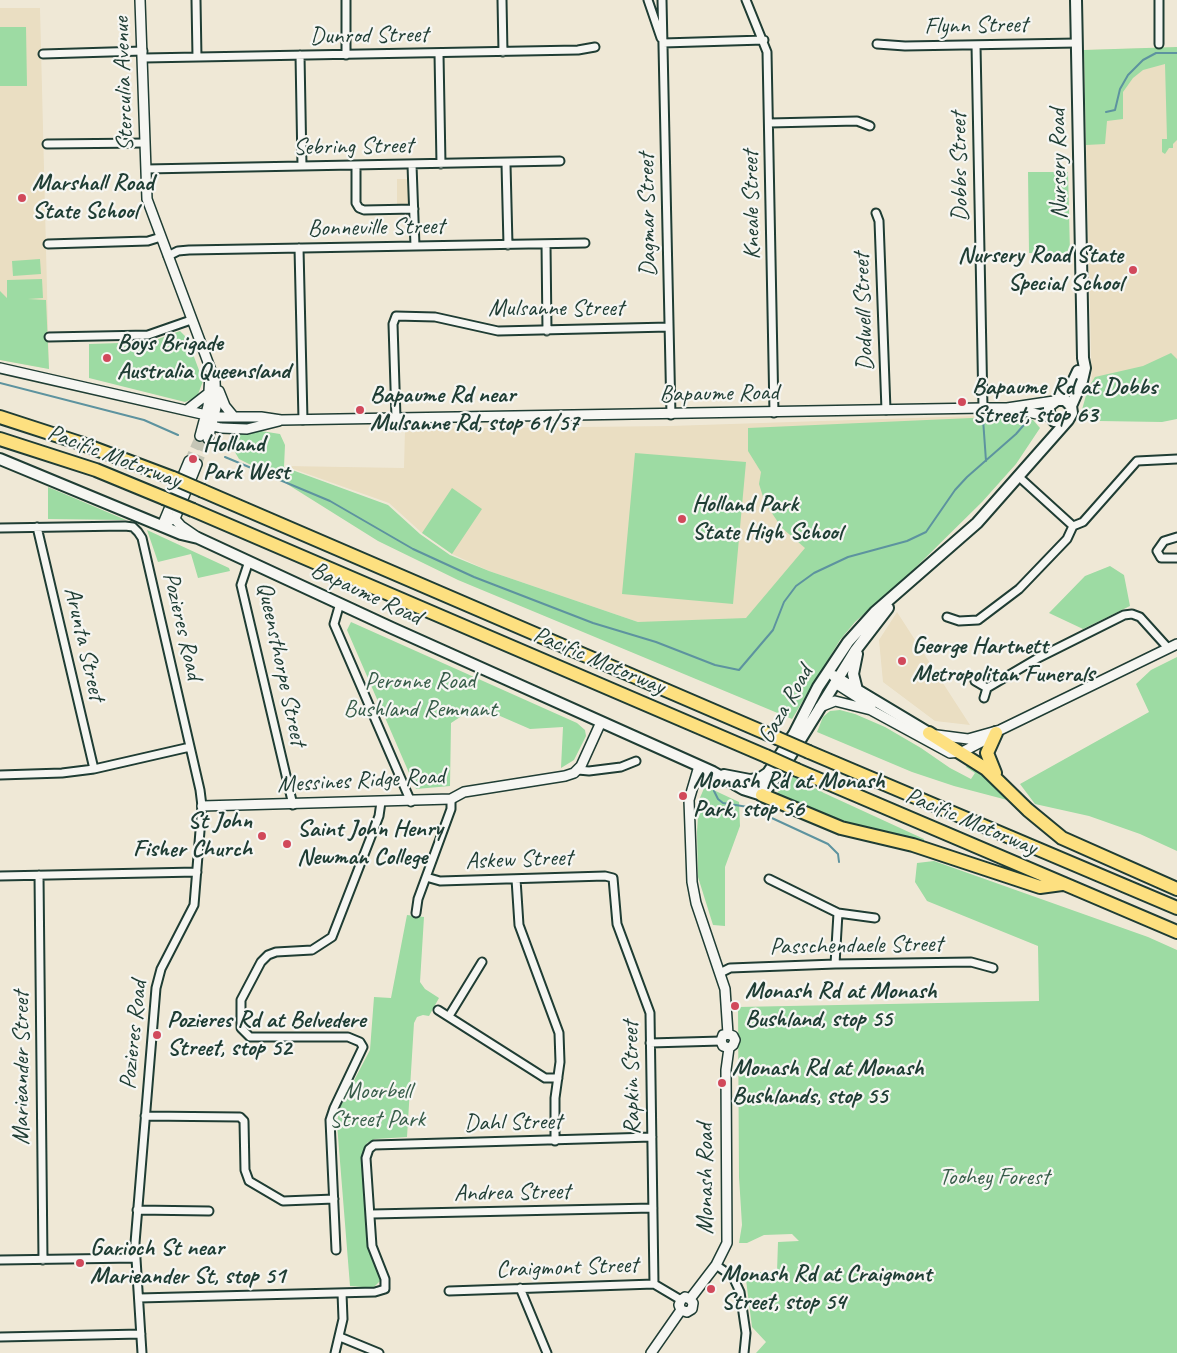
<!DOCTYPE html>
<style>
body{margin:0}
canvas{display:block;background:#efe8d6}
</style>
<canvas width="1177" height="1353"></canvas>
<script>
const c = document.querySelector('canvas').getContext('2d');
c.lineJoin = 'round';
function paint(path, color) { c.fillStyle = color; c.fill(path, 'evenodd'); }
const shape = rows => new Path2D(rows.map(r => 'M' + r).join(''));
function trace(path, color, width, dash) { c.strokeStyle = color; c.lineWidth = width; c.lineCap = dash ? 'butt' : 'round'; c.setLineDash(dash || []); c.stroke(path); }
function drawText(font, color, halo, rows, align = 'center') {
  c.font = font + ' Caveat,sans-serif'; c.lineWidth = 4.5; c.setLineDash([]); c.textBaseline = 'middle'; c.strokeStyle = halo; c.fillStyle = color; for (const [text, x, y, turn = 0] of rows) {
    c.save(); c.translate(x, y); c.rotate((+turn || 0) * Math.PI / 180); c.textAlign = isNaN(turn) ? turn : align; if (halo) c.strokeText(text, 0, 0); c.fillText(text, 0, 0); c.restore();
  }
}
paint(shape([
 [0,8,40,8,49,369,0,360],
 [1177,47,1177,395,1092,396,1084,50],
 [397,179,410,179,410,201,408,205,397,205],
 [974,416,973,505,742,623,638,622,489,571,452,554,422,533,389,503,285,466,404,468,405,429,670,426],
 [897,612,970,725,935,721,883,682,879,640]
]), '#eadec2');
paint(shape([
 [0,27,26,27,27,86,0,86],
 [1177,47,1177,140,1173,144,1173,148,1169,148,1165,154,1162,152,1162,139,1167,139,1165,64,1143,70,1133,78,1123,92,1123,119,1107,121,1105,144,1086,145,1084,50],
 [1028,172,1068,172,1070,253,1029,253],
 [40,259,41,274,13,276,12,261],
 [42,279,43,298,28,299,46,300,49,369,0,360,0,291,7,298,7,280],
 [180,331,187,338,203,381,197,397,185,402,89,378,89,344,150,342],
 [1171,353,1177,359,1177,419,1162,422,1099,421,1080,417,1088,388,1095,377,1143,366],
 [1016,416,1033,420,1040,428,1016,464,982,502,912,571,855,622,840,640,792,719,458,580,378,541,279,479,239,459,232,447,233,438,245,431,261,431,280,434,285,445,284,467,388,505,420,534,450,555,489,571,638,622,746,618,805,548,782,528,765,503,759,484,761,472,748,451,748,428],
 [635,453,746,462,733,604,622,594],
 [48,487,126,520,48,519],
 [452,488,482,509,452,554,422,533],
 [147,530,229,568,230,571,198,578,191,554,158,562],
 [1110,566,1124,575,1130,606,1083,629,1049,613,1085,576],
 [351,622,577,723,585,730,586,736,574,760,561,768,563,727,530,729,477,706,451,723,450,786,416,789,347,630],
 [1177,657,1177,851,1140,834,1089,816,1035,804,1020,784,1149,712,1136,684,1151,670],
 [840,710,855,714,885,727,921,748,950,768,971,779,975,773,966,767,968,764,975,767,1011,801,954,786,912,772,817,732,823,717,830,711],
 [789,774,824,793,924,839,924,842,829,818,776,795],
 [705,786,739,802,740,826,725,867,725,926,713,925,698,877,697,832,699,800],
 [934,861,1148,937,1177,950,1177,1353,756,1353,766,1342,752,1327,745,1272,777,1272,778,1242,799,1241,792,1234,764,1235,747,1243,739,1243,742,1225,739,1177,738,1007,1039,1001,1038,946,927,901,915,882,917,863],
 [407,915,424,917,420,982,425,989,439,998,429,1016,423,1015,417,1017,414,1023,407,1137,375,1139,367,1143,363,1154,368,1249,381,1280,374,1287,362,1287,350,1286,337,1124,339,1109,370,1050,374,997,391,998]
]), '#9ddba3');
trace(shape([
 [1106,112,1115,110,1120,89,1128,75,1143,60,1156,53,1177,53],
 [0,383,144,420,178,435],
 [983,419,986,461],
 [225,457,330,501,413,549,474,577,593,623,656,642,715,665,739,670,773,630,784,602,796,586,814,573,848,557,907,541,926,532,955,490,967,477,1016,434,1029,419],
 [714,791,718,799,723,803,748,807,828,844,838,854,839,862]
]), '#5d939f', 2);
trace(shape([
 [189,461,200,436],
 [197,464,208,439]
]), '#c5c6b6', 9, [9, 4.5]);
const minor = shape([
 [196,0,197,57],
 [346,0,346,55],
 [502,0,503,52],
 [648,0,661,38],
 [662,0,671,415],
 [746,0,767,52,774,413],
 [1159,0,1159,44],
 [663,43,764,40],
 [877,44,905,46,1077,43],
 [976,45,983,408],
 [43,54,143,51],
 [439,54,441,164],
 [300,55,302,166],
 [144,58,578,50,595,47],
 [769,123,857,121,870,126],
 [47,144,145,143],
 [506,164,508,245],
 [356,165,356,203,359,208,364,210,414,209],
 [412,165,415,246],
 [146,169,560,161],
 [876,213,879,221,886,410],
 [48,244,148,241,161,237],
 [546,244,547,331],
 [299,248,303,420],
 [168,256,178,251,189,250,585,243],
 [49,337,148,335,191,320],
 [396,418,393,324,396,316,435,317,498,331,669,327],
 [1018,476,1073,526],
 [1073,526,1083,522,1137,461,1177,459],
 [37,527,94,769],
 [0,528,125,526,133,527,138,532,142,538,200,790,202,806,194,905,161,969,156,988,135,1243,142,1353],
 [1177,537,1164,541,1157,551,1161,558,1177,558],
 [249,561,241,585,293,805],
 [340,603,334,624,411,802],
 [947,617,959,621,978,620,1019,589,1067,539,1073,526],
 [975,681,987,688,984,698],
 [987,688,1038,658,1124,615,1132,614,1140,617,1168,648],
 [578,770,589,771,621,767,636,761],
 [0,775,62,773,94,769,190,747],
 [39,875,43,1260],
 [0,876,197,872],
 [426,877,440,881,605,876,613,878,617,924,650,1013,654,1284],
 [516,879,519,925,559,1033,560,1062,555,1098,555,1141],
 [769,879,838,913,875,918],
 [416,913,418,899,451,809,451,799],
 [835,964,838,913],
 [720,973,730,968,835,964,971,962,993,968],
 [438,1010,545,1078,558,1078],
 [449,1016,482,962],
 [650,1043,721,1041],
 [145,1116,240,1117,244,1121,245,1170,249,1181,283,1201,334,1199],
 [137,1210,209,1211],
 [372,1214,653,1208],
 [336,1250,330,1120,334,1108,363,1047,360,1042,348,1037,250,1037,241,1028,241,1000,261,962,268,955,276,952,312,950,332,937,379,816,381,802],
 [0,1260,136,1258],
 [716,1265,733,1277,740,1292,746,1333,744,1353],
 [520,1288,547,1353],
 [449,1291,654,1284,681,1300],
 [139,1298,375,1292,385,1289,385,1279,372,1246,366,1158,369,1149,374,1145,652,1137],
 [0,1337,141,1334],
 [340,1337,379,1353],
 [335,1353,343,1319,342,1293]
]);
const tertiary = shape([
 [140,0,147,199,215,381,216,408,208,439],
 [0,368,215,417,261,417,281,420,983,408,1007,408,1054,401],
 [219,391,225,406,234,417],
 [1015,409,1050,417],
 [187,410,210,392],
 [205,424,221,428,247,429,279,421],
 [200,436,208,406,210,375],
 [174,518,181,526,197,537],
 [162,526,189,461],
 [163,526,176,516,197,464],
 [835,683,871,706],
 [820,707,835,701,871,710,950,753,962,752,987,739],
 [937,735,968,739,1000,730,1177,644],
 [699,766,689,800,692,882,696,903,725,989,728,1034],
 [202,806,451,799,464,792,565,776,574,773,581,766,601,722],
 [728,1034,723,1035,721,1041,723,1046,729,1048],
 [690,1299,716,1265,727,1243,726,1070,729,1048,733,1045,735,1040,733,1036,728,1034],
 [681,1310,687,1312,692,1309,693,1303,690,1299],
 [681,1310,679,1305,681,1300,685,1297,690,1299],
 [651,1353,681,1310]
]);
const secondary = shape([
 [1060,399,1071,386,1078,371],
 [1071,406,1082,381,1085,368,1083,358,1076,0],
 [0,459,181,534,198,538,392,628,713,772,743,789,762,795],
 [834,676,929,733],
 [857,690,853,674,857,654],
 [724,775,750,780,759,779,768,773],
 [762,795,768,773,794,734,818,687,848,642,875,612,977,523,1068,420,1072,413,1071,406,1065,400,1057,400,1049,406,1049,413,1054,421,1064,422],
 [762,795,781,771,855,651,888,608]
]);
const motorway = shape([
 [0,417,80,443,173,478],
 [0,439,96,470,164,498],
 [203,491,777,738],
 [193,510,766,756],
 [929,733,986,769,1028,810,1062,838,1177,889],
 [809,752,1177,908],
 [797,770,1177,932],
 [995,773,987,753,996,733],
 [762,795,841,828,913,845,1040,887,1062,884]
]);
trace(minor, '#1f3d34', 11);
trace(tertiary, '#1f3d34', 12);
trace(secondary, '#1f3d34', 14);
trace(motorway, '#1f3d34', 16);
trace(minor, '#f6f6f2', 7);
trace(tertiary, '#f6f6f2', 9);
trace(secondary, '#f6f6f2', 10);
trace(motorway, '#fde080', 12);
const motorwayBridge = shape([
 [173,478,203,491],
 [164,498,193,510],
 [777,738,809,752],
 [766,756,797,770]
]);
trace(motorwayBridge, '#1f3d34', 16, []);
trace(motorwayBridge, '#fde080', 12);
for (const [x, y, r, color] of [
 [22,198,5,"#d1495b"],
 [1133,270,5,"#d1495b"],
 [107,358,5,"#d1495b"],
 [962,402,5,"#d1495b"],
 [360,410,5,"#d1495b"],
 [193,459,5,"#d1495b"],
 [682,519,5,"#d1495b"],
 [902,661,5,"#d1495b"],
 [683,796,5,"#d1495b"],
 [262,836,5,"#d1495b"],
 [287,844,5,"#d1495b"],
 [735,1006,5,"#d1495b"],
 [157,1035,5,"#d1495b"],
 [722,1083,5,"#d1495b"],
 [80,1263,5,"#d1495b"],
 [711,1289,5,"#d1495b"]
]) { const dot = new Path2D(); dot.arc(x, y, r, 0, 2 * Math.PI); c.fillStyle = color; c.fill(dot); trace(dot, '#f6f6f2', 2); }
drawText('24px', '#1f3d34', '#f6f6f2', [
 ["Flynn Street",976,26,-1],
 ["Dunrod Street",369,36,-1],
 ["Sterculia Avenue",124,84,-92],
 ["Sebring Street",353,147,-1],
 ["Nursery Road",1059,164,-91],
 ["Dobbs Street",960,167,-91],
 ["Kneale Street",752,205,-91],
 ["Dagmar Street",648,215,-91],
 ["Bonneville Street",376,228,-1],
 ["Mulsanne Street",556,309],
 ["Dodwell Street",864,312,-92],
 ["Bapaume Road",719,394,-1],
 ["Pacific Motorway",114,457,21],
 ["Bapaume Road",366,594,25],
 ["Pozieres Road",182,626,77],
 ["Arunta Street",84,644,77],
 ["Pacific Motorway",599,661,23],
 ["Queensthorpe Street",281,664,78],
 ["Gaza Road",786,705,-60],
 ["Messines Ridge Road",361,781,-3],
 ["Pacific Motorway",971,822,23],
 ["Askew Street",519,860,-2],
 ["Passchendaele Street",856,946,-1],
 ["Pozieres Road",134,1035,-84],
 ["Marieander Street",22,1068,-90],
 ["Rapkin Street",632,1078,-91],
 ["Dahl Street",513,1123,-1],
 ["Monash Road",706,1179,-90],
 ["Andrea Street",512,1193,-1],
 ["Craigmont Street",567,1268,-2]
]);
drawText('bold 24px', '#1f3d34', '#f6f6f2', [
 ["Marshall Road",32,184],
 ["State School",32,212],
 ["Nursery Road State",1123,256,"right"],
 ["Special School",1123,284,"right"],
 ["Boys Brigade",117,344],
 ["Australia Queensland",117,372],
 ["Bapaume Rd at Dobbs",972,388],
 ["Street, stop 63",972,416],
 ["Bapaume Rd near",370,396],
 ["Mulsanne Rd, stop 61/57",370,424],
 ["Holland",203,445],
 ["Park West",203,473],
 ["Holland Park",692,505],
 ["State High School",692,533],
 ["George Hartnett",912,647],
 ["Metropolitan Funerals",912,675],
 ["Monash Rd at Monash",693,782],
 ["Park, stop 56",693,810],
 ["St John",252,822,"right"],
 ["Fisher Church",252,850,"right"],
 ["Saint John Henry",297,830],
 ["Newman College",297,858],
 ["Monash Rd at Monash",745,992],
 ["Bushland, stop 55",745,1020],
 ["Pozieres Rd at Belvedere",167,1021],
 ["Street, stop 52",167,1049],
 ["Monash Rd at Monash",732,1069],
 ["Bushlands, stop 55",732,1097],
 ["Garioch St near",90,1249],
 ["Marieander St, stop 51",90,1277],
 ["Monash Rd at Craigmont",721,1275],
 ["Street, stop 54",721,1303]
], 'left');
drawText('24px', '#385d4a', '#f6f6f2', [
 ["Peronne Road",420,682],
 ["Bushland Remnant",420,710],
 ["Moorbell",377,1092],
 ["Street Park",377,1120],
 ["Toohey Forest",994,1178]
]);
</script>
